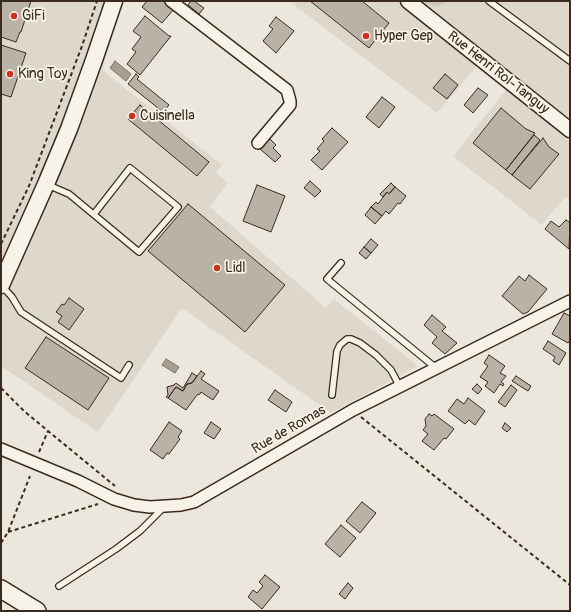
<!DOCTYPE html>
<style>
body{margin:0}
#map{position:relative;width:571px;height:612px;overflow:hidden;background:#ece7dc;font-family:Pangolin,sans-serif}
canvas{display:block}
.frame{position:absolute;inset:0;border:2px solid #3b2a1e;pointer-events:none}
</style>
<div id="map">
<canvas width="571" height="612"></canvas>
<div class="frame"></div>
</div>
<script>
const c = document.querySelector('canvas').getContext('2d');
c.lineJoin = 'round';
function paint(path, color) { c.fillStyle = color; c.fill(path, 'evenodd'); }
const shape = rows => new Path2D(rows.map(r => 'M' + r).join(''));
function trace(path, color, width, dash) { c.strokeStyle = color; c.lineWidth = width; c.lineCap = dash ? 'butt' : 'round'; c.setLineDash(dash || []); c.stroke(path); }
function drawText(font, color, halo, rows, align = 'center') {
  c.font = font + ' Pangolin,sans-serif'; c.lineWidth = 3.5; c.setLineDash([]); c.textBaseline = 'middle'; c.strokeStyle = halo; c.fillStyle = color; for (const [text, x, y, turn = 0] of rows) {
    c.save(); c.translate(x, y); c.rotate((+turn || 0) * Math.PI / 180); c.textAlign = isNaN(turn) ? turn : align; if (halo) c.strokeText(text, 0, 0); c.fillText(text, 0, 0); c.restore();
  }
}
paint(shape([
 [1,1,124,1,102,70,222,165,216,173,228,183,210,207,326,308,334,299,418,366,331,413,182,308,98,432,1,366],
 [289,1,570,1,570,200,565,197,542,225,453,156,506,90,477,66,437,113]
]), '#ddd7cc');
paint(shape([
 [423,1,449,1,438,6,427,4]
]), '#cec8bc');
const water = shape([
 [115,61,131,74,126,81,110,68,115,61],
 [166,359,179,367,175,373,162,365,166,359]
]);
paint(water, '#a89f93');
trace(water, '#7c7064', 1);
const building = shape([
 [1,1,31,1,21,32,20,32,16,42,1,37,1,1],
 [147,1,164,1,174,9,162,23,142,7,147,1],
 [191,1,194,1,204,8,199,14,188,5,191,1],
 [310,1,362,1,389,23,369,48,310,1],
 [145,16,169,36,171,36,140,75,127,64,136,52,132,49,141,37,133,31,145,16],
 [276,17,294,31,276,53,263,41,273,29,269,26,276,17],
 [1,45,26,53,11,97,1,94,1,45],
 [136,74,139,77,137,79,169,105,163,112,128,84,136,74],
 [445,74,458,85,447,99,433,88,445,74],
 [478,88,488,95,473,113,464,105,478,88],
 [382,97,395,107,379,128,366,117,382,97],
 [140,105,209,162,197,176,128,119,140,105],
 [501,108,526,129,535,133,506,170,473,143,501,108],
 [332,128,348,142,322,170,311,160,320,151,317,149,324,141,322,139,332,128],
 [534,135,540,140,512,175,506,170,534,135],
 [543,138,549,147,559,154,530,189,512,175,543,138],
 [270,139,276,145,273,148,281,156,275,162,260,149,270,139],
 [310,181,321,191,315,197,304,188,310,181],
 [391,183,395,187,389,194,387,192,383,197,380,194,391,183],
 [257,185,285,196,271,232,243,221,257,185],
 [395,187,406,196,400,204,398,203,389,214,386,211,382,216,371,207,376,202,378,204,387,192,389,194,395,187],
 [188,204,285,285,245,332,148,251,188,204],
 [371,207,382,216,375,224,365,215,371,207],
 [566,220,570,223,569,249,545,229,551,221,559,227,566,220],
 [371,239,378,245,371,253,364,247,371,239],
 [364,247,371,253,366,259,359,253,364,247],
 [529,275,547,289,528,312,523,314,502,296,519,276,525,281,529,275],
 [69,298,84,309,69,330,58,322,62,316,56,312,62,304,64,305,69,298],
 [564,313,570,316,570,340,568,343,552,334,564,313],
 [432,315,446,327,442,331,457,343,445,354,432,343,437,337,424,325,432,315],
 [46,337,109,378,88,410,25,368,46,337],
 [548,341,566,353,559,365,553,361,555,357,543,349,548,341],
 [489,355,505,366,500,373,506,376,501,382,504,384,503,386,500,384,494,393,485,386,488,382,480,377,488,366,484,363,489,355],
 [201,371,205,374,201,379,219,391,213,400,201,392,200,394,197,395,186,410,168,398,176,387,183,391,187,384,192,383,201,371],
 [192,373,197,376,192,383,187,384,183,391,176,387,168,398,166,397,168,395,167,387,174,385,176,383,183,388,192,373],
 [516,376,531,386,528,391,512,381,516,376],
 [477,384,482,389,478,394,472,389,477,384],
 [511,385,517,390,505,407,498,402,511,385],
 [275,390,292,402,286,412,268,400,275,390],
 [468,398,485,411,475,425,469,420,465,424,448,411,457,399,464,404,468,398],
 [429,414,432,416,434,414,454,429,446,439,444,438,434,450,422,441,428,434,423,430,426,426,425,419,429,414],
 [169,422,182,431,178,437,180,439,169,454,167,453,163,459,150,450,169,422],
 [211,422,221,429,214,439,204,433,211,422],
 [505,423,511,428,507,432,502,428,505,423],
 [362,502,376,513,360,533,346,521,362,502],
 [341,525,356,538,340,557,325,544,341,525],
 [265,575,280,587,262,609,248,597,253,590,257,593,263,586,259,582,265,575],
 [348,583,353,588,345,599,339,594,348,583]
]);
paint(building, '#bab2a7');
trace(building, '#3b2a1e', 1);
const service = shape([
 [489,1,570,61],
 [48,185,69,194,139,252,178,207,130,168,94,214],
 [341,263,327,279,436,368],
 [1,285,12,297,21,312,121,378,129,365],
 [332,395,337,351,340,345,347,339,351,339,360,343,376,355,391,370,400,387],
 [59,586,116,549,140,531,164,507]
]);
const minor = shape([
 [171,1,287,90,290,101,290,105,258,143],
 [1,449,78,481,114,499,134,505,150,507,181,505,194,502,353,410,570,301]
]);
const tertiary = shape([
 [408,1,570,130]
]);
const secondary = shape([
 [1,285,46,184,69,129,94,60,114,1]
]);
const primary = shape([
 [1,589,37,611]
]);
trace(service, '#3b2a1e', 8);
trace(minor, '#3b2a1e', 14);
trace(tertiary, '#3b2a1e', 17);
trace(secondary, '#3b2a1e', 19);
trace(primary, '#3b2a1e', 20);
trace(shape([
 [1,244,29,186,82,46,97,1],
 [1,388,24,411,48,431,115,486],
 [361,417,570,585],
 [39,452,48,431],
 [8,532,98,504],
 [1,543,8,532,30,476]
]), '#3b2a1e', 2, [4, 3]);
trace(service, '#f7f3e8', 5.5);
trace(minor, '#f7f3e8', 11);
trace(tertiary, '#f7f3e8', 14);
trace(secondary, '#f7f3e8', 16);
trace(primary, '#f7f3e8', 17);
for (const [x, y, r, color] of [
 [14,16,4,"#c8321e"],
 [366,36,4,"#c8321e"],
 [10,74,4,"#c8321e"],
 [132,116,4,"#c8321e"],
 [217,268,4,"#c8321e"]
]) { const dot = new Path2D(); dot.arc(x, y, r, 0, 2 * Math.PI); c.fillStyle = color; c.fill(dot); trace(dot, '#f7f3e8', 1.5); }
drawText('14px', '#3b2a1e', '#f7f3e8', [
 ["GiFi",22,16],
 ["Hyper Gep",374,36],
 ["King Toy",18,74],
 ["Cuisinella",140,116],
 ["Lidl",225,268]
], 'left');
drawText('14px', '#3b2a1e', '#f7f3e8', [
 ["Rue Henri Rol-Tanguy",498,73,38],
 ["Rue de Romas",289,430,-30]
]);
</script>
